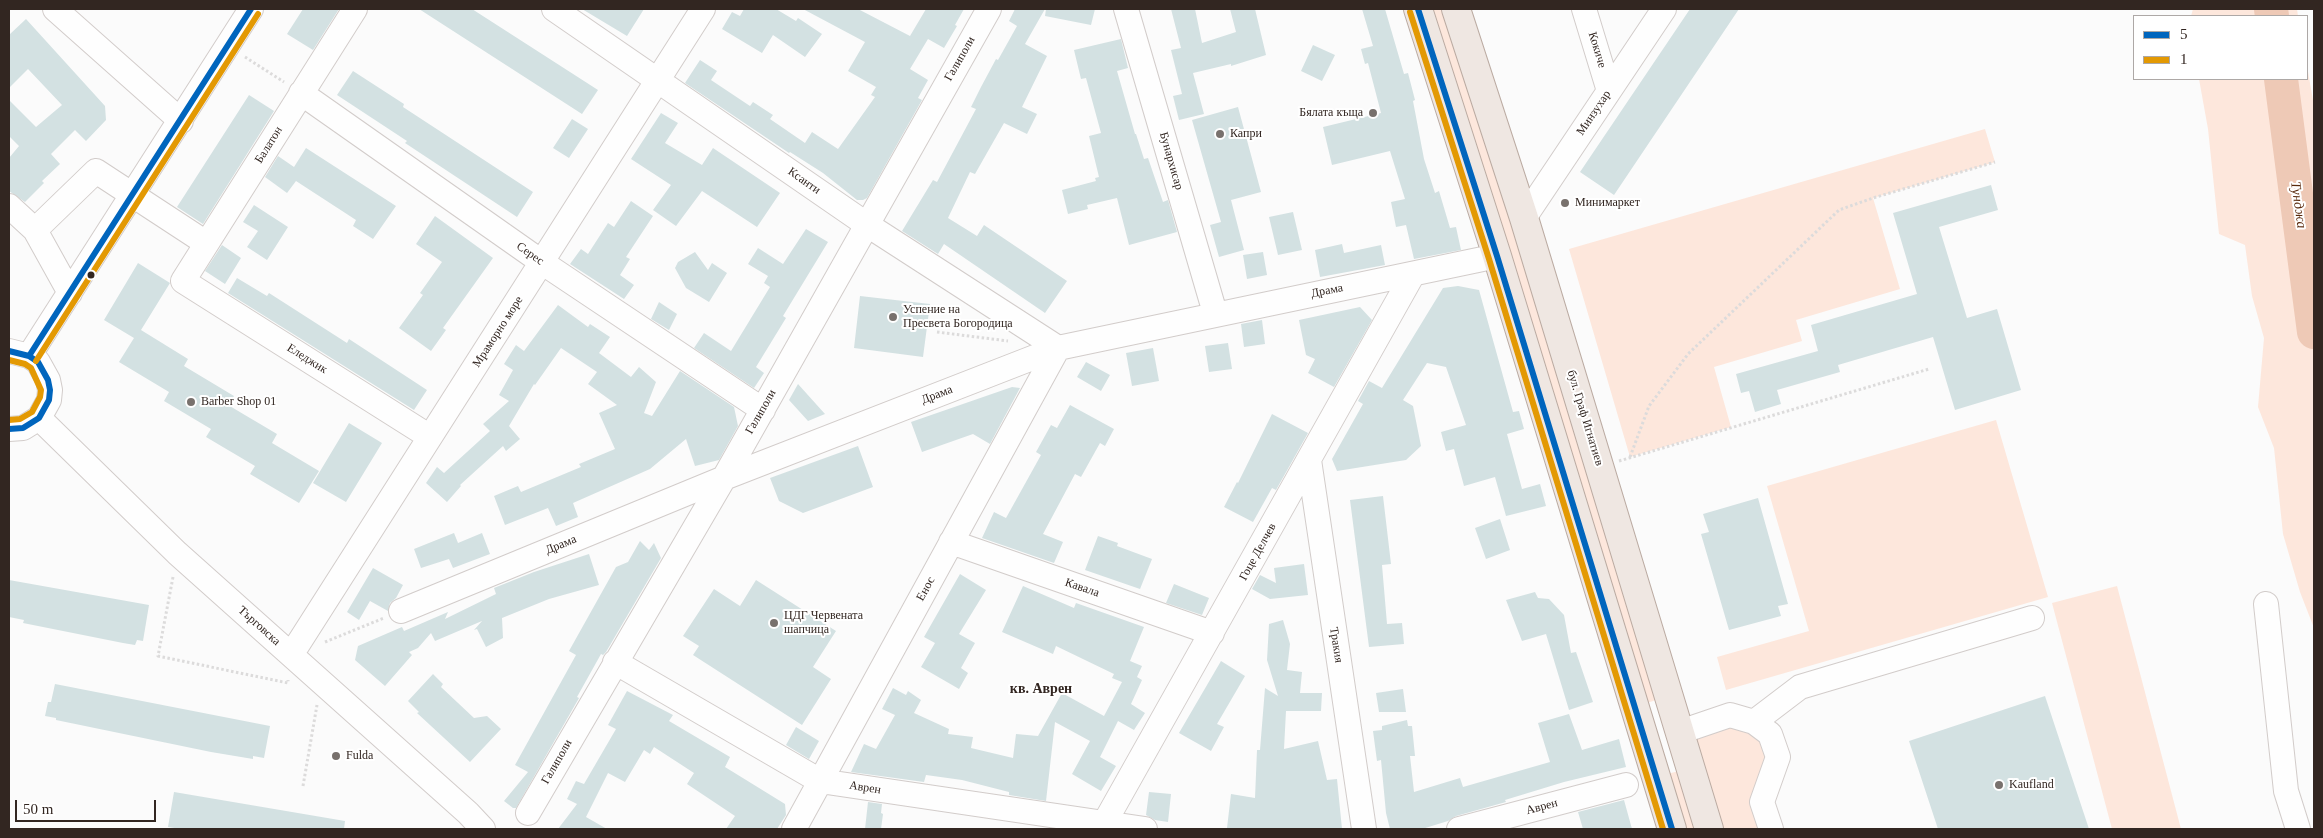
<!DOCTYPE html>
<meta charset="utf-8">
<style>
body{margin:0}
#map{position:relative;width:2323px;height:838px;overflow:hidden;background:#fbfbfb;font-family:Georgia,serif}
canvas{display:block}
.frame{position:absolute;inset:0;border:10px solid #322621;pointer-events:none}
.legend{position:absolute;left:2133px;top:15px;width:175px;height:65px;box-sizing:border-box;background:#fff;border:1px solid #ada8a6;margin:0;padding:6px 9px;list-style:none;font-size:15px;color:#322621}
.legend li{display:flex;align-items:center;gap:10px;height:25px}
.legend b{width:25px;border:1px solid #ada8a6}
.scale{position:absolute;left:15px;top:800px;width:141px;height:22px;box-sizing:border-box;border:2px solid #322621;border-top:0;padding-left:6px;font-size:15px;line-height:18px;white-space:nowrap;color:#322621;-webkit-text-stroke:4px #fff;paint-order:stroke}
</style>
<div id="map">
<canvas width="2323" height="838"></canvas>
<div class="frame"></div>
<ul class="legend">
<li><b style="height:6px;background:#0065bd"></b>5</li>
<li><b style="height:6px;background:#e39903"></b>1</li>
</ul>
<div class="scale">50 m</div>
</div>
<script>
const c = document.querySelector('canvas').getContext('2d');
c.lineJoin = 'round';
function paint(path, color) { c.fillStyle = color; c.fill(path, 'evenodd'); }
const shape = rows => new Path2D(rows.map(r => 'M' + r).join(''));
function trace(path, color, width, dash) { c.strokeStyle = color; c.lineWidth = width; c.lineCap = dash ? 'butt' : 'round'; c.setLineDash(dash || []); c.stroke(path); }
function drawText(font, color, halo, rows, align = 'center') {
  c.font = font + ' Georgia,serif'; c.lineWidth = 4; c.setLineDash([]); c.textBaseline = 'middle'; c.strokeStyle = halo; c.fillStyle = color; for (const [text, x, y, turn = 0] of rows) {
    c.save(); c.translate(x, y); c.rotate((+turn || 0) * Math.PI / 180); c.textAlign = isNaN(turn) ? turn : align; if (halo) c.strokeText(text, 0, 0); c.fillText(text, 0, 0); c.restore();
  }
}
paint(shape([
 [1418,9,1456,9,1669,696,1634,707],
 [2193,9,2297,9,2298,16,2191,16],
 [2307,66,2314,106,2314,628,2300,592,2283,534,2274,448,2258,407,2264,338,2252,296,2245,245,2219,234,2208,129,2199,79,2307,79],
 [1985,129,1995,162,1873,198,1900,289,1796,320,1802,341,1714,367,1731,427,1630,457,1569,249],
 [1996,420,2048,597,1726,690,1717,657,1809,631,1767,486],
 [2117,586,2181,829,2112,829,2052,603],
 [1730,715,1770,734,1771,829,1672,829,1656,777,1690,768,1680,732]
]), '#fde7dc');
trace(shape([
 [2271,9,2272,16],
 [2281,79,2314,332]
]), '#eec9b6', 34);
paint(shape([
 [303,9,339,9,313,50,287,34],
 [419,9,472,9,598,90,582,114],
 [582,9,644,9,627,36],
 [744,9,776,9,796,21,798,18,822,34,805,57,773,35,762,53,722,29,732,12,740,16],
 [803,9,858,9,910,36,926,9,964,9,955,25,957,26,944,48,928,39,910,69,928,80,918,98,922,100,867,198,863,200,857,200,823,173,790,152,789,153,685,83,700,60,717,71,711,80,750,106,753,102,773,115,770,119,805,143,812,132,838,149,875,97,871,95,876,87,848,71,865,42],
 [1015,9,1045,9,1025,44,1047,56,1022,107,1037,114,1027,134,1004,123,975,174,970,172,948,218,977,236,984,225,1067,281,1045,313,944,244,938,254,902,231,933,180,937,182,976,109,971,107,981,87,996,59,998,60,1017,26,1009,21],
 [1046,9,1095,9,1091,25,1045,16],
 [1171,9,1195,9,1202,43,1236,32,1230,9,1255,9,1266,55,1231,66,1231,64,1193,73,1204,114,1179,120,1173,96,1182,94,1171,50,1181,48],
 [1362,9,1385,9,1404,74,1408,73,1415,100,1413,101,1424,159,1435,193,1439,191,1450,228,1456,227,1461,250,1414,259,1406,225,1396,227,1391,202,1405,199,1390,151,1332,165,1323,127,1381,113,1368,63,1365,64,1361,49,1373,46],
 [1690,9,1739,9,1614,195,1580,172],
 [26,19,105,106,106,120,86,141,75,130,51,154,60,164,42,181,44,183,25,202,9,191,9,158,19,146,9,136,9,100,36,127,62,105,28,69,9,88,9,35],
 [1121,39,1128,68,1117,71,1135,134,1136,134,1144,159,1148,158,1163,202,1168,200,1177,232,1129,245,1117,198,1087,205,1088,209,1068,214,1062,190,1096,181,1095,178,1099,177,1089,136,1101,133,1086,78,1081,79,1074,50],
 [1313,45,1335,55,1322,81,1301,71],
 [353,71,404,104,403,107,533,192,517,217,405,143,407,141,337,95],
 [249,95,274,111,203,224,177,207],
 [1238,107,1261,192,1231,200,1244,250,1219,257,1210,225,1221,222,1192,120],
 [661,113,678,123,665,143,702,165,713,148,780,193,757,227,702,191,676,226,653,210,671,185,631,159],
 [572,119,588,129,569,158,553,148],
 [306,148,396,206,373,239,353,226,356,220,296,181,287,193,265,177,278,156,294,167],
 [1991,185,1998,210,1939,227,1967,318,1997,309,2021,390,1955,410,1933,337,1838,365,1840,372,1777,390,1781,404,1755,412,1749,391,1741,393,1736,374,1818,351,1811,325,1917,294,1893,213],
 [631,201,653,216,626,257,630,259,620,275,634,285,624,299,570,264,581,249,588,254,608,223,614,227],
 [254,205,288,227,267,260,247,247,258,231,243,222],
 [1293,212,1302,250,1278,255,1269,217],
 [435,216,493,258,443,328,446,330,431,351,399,328,423,295,420,293,442,262,416,244],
 [806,229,828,242,783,316,786,318,756,367,764,373,754,388,694,348,704,333,731,351,770,287,764,283,768,276,748,264,758,248,783,264],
 [1342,244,1344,253,1381,245,1385,265,1320,277,1315,250],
 [222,245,241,258,225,284,205,271],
 [695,252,708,270,712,263,727,273,709,302,686,288,675,268,678,262],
 [1263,252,1267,275,1247,279,1243,255],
 [138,263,170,283,141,330,188,359,184,366,234,396,228,405,277,434,272,443,319,471,299,503,250,474,255,466,206,437,211,429,164,401,169,392,119,362,134,338,104,320],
 [237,278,267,296,269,293,347,343,349,339,427,390,414,410,228,293],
 [1458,286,1479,290,1513,412,1519,411,1524,429,1507,434,1522,489,1540,484,1546,506,1506,516,1495,477,1464,486,1454,449,1446,451,1441,432,1466,425,1446,367,1427,363,1403,400,1413,406,1421,446,1406,460,1337,471,1332,459,1363,404,1358,401,1369,381,1382,388,1443,288],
 [860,296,930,304,923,357,854,348],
 [659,302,677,314,669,330,651,319],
 [558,305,588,327,590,324,610,337,599,353,631,377,639,367,656,382,644,413,652,416,680,371,734,407,738,426,719,460,695,466,686,439,650,469,573,503,578,517,556,526,548,508,505,525,494,496,518,486,521,492,581,467,579,464,615,449,599,413,617,405,588,384,597,372,561,348,535,385,534,384,509,426,520,439,506,451,503,446,460,485,461,486,447,502,426,483,437,467,444,473,490,431,483,424,509,401,499,395,513,370,504,364,516,345,524,351],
 [1360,307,1372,320,1334,387,1308,373,1315,359,1306,355,1299,320],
 [1262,320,1265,344,1244,347,1241,324],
 [1228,343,1232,369,1209,372,1205,346],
 [1153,348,1159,381,1132,386,1126,353],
 [1086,362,1110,375,1101,391,1077,377],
 [798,384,825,414,808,421,789,400],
 [1012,387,1020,388,990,444,973,434,922,452,911,422],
 [1070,405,1114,429,1105,446,1100,443,1081,477,1075,474,1043,534,1063,542,1054,563,982,538,994,512,1006,518,1041,455,1036,452,1051,425,1057,428],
 [1272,414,1308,433,1276,490,1272,488,1253,522,1224,507,1237,482,1238,483],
 [349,423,382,443,346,502,313,483],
 [858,446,873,487,803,513,779,501,770,478],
 [1383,496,1391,564,1382,565,1387,624,1402,623,1404,644,1369,647,1350,500],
 [1758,498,1788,604,1778,606,1781,616,1729,630,1701,534,1709,532,1703,514],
 [1500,519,1510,550,1486,559,1475,528],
 [454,533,458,543,482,533,490,554,453,568,449,559,421,568,414,549],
 [1098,536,1118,543,1117,546,1152,559,1140,589,1085,570],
 [640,541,649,550,654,543,661,558,606,652,603,655,601,654,577,697,579,698,516,808,513,808,504,801,528,772,515,765,576,655,569,651,616,567,628,562],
 [589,554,599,585,549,599,502,618,503,638,486,647,477,629,474,630,482,621,435,641,431,633,418,648,409,652,412,655,385,686,355,660,358,646,402,627,404,631,448,612,445,619,496,594,494,588,534,572],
 [1304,564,1308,595,1270,599,1252,589,1260,575,1276,583,1274,568],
 [373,568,403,585,396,598,390,603,388,611,370,601,359,620,347,612],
 [960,574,986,590,959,634,975,643,961,668,968,673,959,689,921,667,935,643,924,637],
 [9,580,149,605,143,641,137,640,135,645,123,643,23,623,24,620,9,617],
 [756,580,836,631,813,667,831,679,802,725,693,655,699,646,683,636,714,589,740,606],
 [1174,584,1209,598,1202,615,1166,603],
 [1023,586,1074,608,1076,603,1144,627,1130,661,1142,666,1137,677,1142,680,1131,704,1145,713,1134,730,1118,721,1100,757,1116,766,1101,791,1072,774,1090,741,1055,722,1046,801,1009,795,1009,792,962,780,926,775,924,782,851,772,864,744,876,749,895,715,882,709,893,688,906,695,908,691,921,700,914,713,949,729,948,734,973,737,971,748,1013,758,1016,734,1038,736,1062,693,1104,716,1122,682,1112,678,1114,674,1056,646,1053,654,1002,632],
 [1535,592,1538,598,1549,599,1564,615,1571,653,1576,652,1593,702,1569,710,1546,634,1522,641,1506,600],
 [1283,620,1290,644,1287,670,1302,672,1300,693,1322,693,1321,711,1286,711,1284,749,1318,741,1327,780,1337,779,1342,829,1227,828,1231,794,1255,798,1257,750,1260,750,1265,688,1278,696,1267,660,1269,624],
 [1221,661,1245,676,1217,724,1224,727,1211,751,1179,733],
 [433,674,443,684,441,687,474,718,487,716,501,729,470,762,417,713,419,712,408,701],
 [55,684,270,726,264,758,253,756,253,759,211,752,56,720,56,718,45,716,48,702,51,702],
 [1403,689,1406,712,1379,712,1376,693],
 [627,691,673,715,669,721,730,757,725,767,785,804,786,815,777,829,726,829,735,816,687,784,694,773,654,747,650,754,644,750,625,782,608,773,586,817,607,829,558,829,577,804,567,799,576,781,584,784,616,729,608,725],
 [2045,696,2089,829,1938,829,1909,741],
 [1569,714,1582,750,1619,739,1626,767,1564,782,1505,800,1506,802,1456,816,1448,821,1422,829,1390,829,1386,813,1381,760,1377,761,1373,731,1382,730,1382,726,1407,720,1408,726,1412,726,1415,756,1410,756,1414,792,1460,778,1463,787,1550,762,1538,723],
 [796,727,819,741,809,759,786,745],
 [174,792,345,821,344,829,181,829,168,827],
 [1149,792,1171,794,1168,822,1155,820,1146,815],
 [1624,800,1632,829,1583,829,1578,812],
 [868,802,882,804,881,813,883,814,881,829,865,829]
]), '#d3e1e2');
const minor = shape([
 [55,9,181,121],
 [355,9,183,281,430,437],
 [554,9,866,224,1058,348,794,829],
 [1126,9,1215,313],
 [1584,9,1609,91],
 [301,93,543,263,763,410],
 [9,206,35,230],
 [1524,218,1664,9],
 [70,293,35,230,96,171,206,243],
 [9,351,29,356,38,362,48,380,50,390,49,400,39,418,23,428,9,429],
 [29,356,251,9],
 [39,418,177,553,468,813,483,829],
 [1309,460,1364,829],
 [951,542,1212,633],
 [2266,604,2286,791,2298,829],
 [401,611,724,478,1058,348,1497,256],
 [291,655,703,9],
 [615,662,820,781,1145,829],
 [1754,722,1800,687,2032,618],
 [1680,732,1730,715,1754,722,1770,734,1778,757,1762,802,1771,829],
 [528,813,724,478,989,9],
 [1101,829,1413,274],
 [1459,829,1626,785]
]);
const major = shape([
 [1418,9,1497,256,1672,829],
 [1456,9,1524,218,1709,829]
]);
trace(minor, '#d2ccca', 26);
trace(major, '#bbaba2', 30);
trace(shape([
 [245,57,284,82],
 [937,332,1008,341],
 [1630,457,1649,406,1688,354,1839,210,1873,198,1995,162],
 [1619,461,1929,369],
 [173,577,158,656,288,683,288,680],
 [325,642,384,618],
 [303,786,317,705]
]), '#dcdbdb', 3, [2.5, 2.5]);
trace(minor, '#fefefe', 24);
trace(major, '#efe7e2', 28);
trace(shape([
 [1418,9,1497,256,1672,829],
 [9,351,29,356,38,362,48,380,50,390,49,400,39,418,23,428,9,429],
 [29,356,251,9]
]), '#0065bd', 6);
trace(shape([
 [1410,12,1489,259,1663,829],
 [9,360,25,364,31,368,41,390,40,397,32,412,20,419,9,420],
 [36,361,258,14]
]), '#e39903', 6);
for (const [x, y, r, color] of [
 [1373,113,5,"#78716d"],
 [1220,134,5,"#78716d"],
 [1565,203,5,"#78716d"],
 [91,275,4.5,"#322621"],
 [893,317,5,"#78716d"],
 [191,402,5,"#78716d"],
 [774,623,5,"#78716d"],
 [336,756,5,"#78716d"],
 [1999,785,5,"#78716d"]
]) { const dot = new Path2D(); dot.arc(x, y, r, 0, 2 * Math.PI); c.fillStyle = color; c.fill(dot); trace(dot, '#fff', 2); }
drawText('12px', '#322621', '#fff', [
 ["Кокиче",1597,50,73],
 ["Галиполи",960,59,-60],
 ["Минзухар",1594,113,-56],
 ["Балатон",269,145,-58],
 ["Бунархисар",1171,161,74],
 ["Ксанти",804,181,35],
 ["Серес",530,254,35],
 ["Драма",1327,291,-11],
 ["Мраморно море",498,332,-57],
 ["Еледжик",307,359,32],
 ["Драма",937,395,-21],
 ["Галиполи",761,412,-60],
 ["бул. Граф Игнатиев",1585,418,73],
 ["Драма",561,545,-22],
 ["Гоце Делчев",1258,552,-61],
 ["Кавала",1082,588,19],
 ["Енос",926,589,-61],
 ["Търговска",259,626,42],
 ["Тракия",1336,645,81],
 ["Галиполи",557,762,-60],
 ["Аврен",865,788,9],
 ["Аврен",1542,807,-15]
]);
drawText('12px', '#322621', '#fff', [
 ["Бялата къща",1363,113,"right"],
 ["Капри",1230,134],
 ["Минимаркет",1575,203],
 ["Успение на",903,310],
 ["Пресвета Богородица",903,324],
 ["Barber Shop 01",201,402],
 ["ЦДГ Червената",784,616],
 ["шапчица",784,630],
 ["Fulda",346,756],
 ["Kaufland",2009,785]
], 'left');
drawText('italic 14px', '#59290c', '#fff', [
 ["Тунджа",2298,205,82]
]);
drawText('bold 14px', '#322621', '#fff', [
 ["кв. Аврен",1041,689]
]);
</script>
